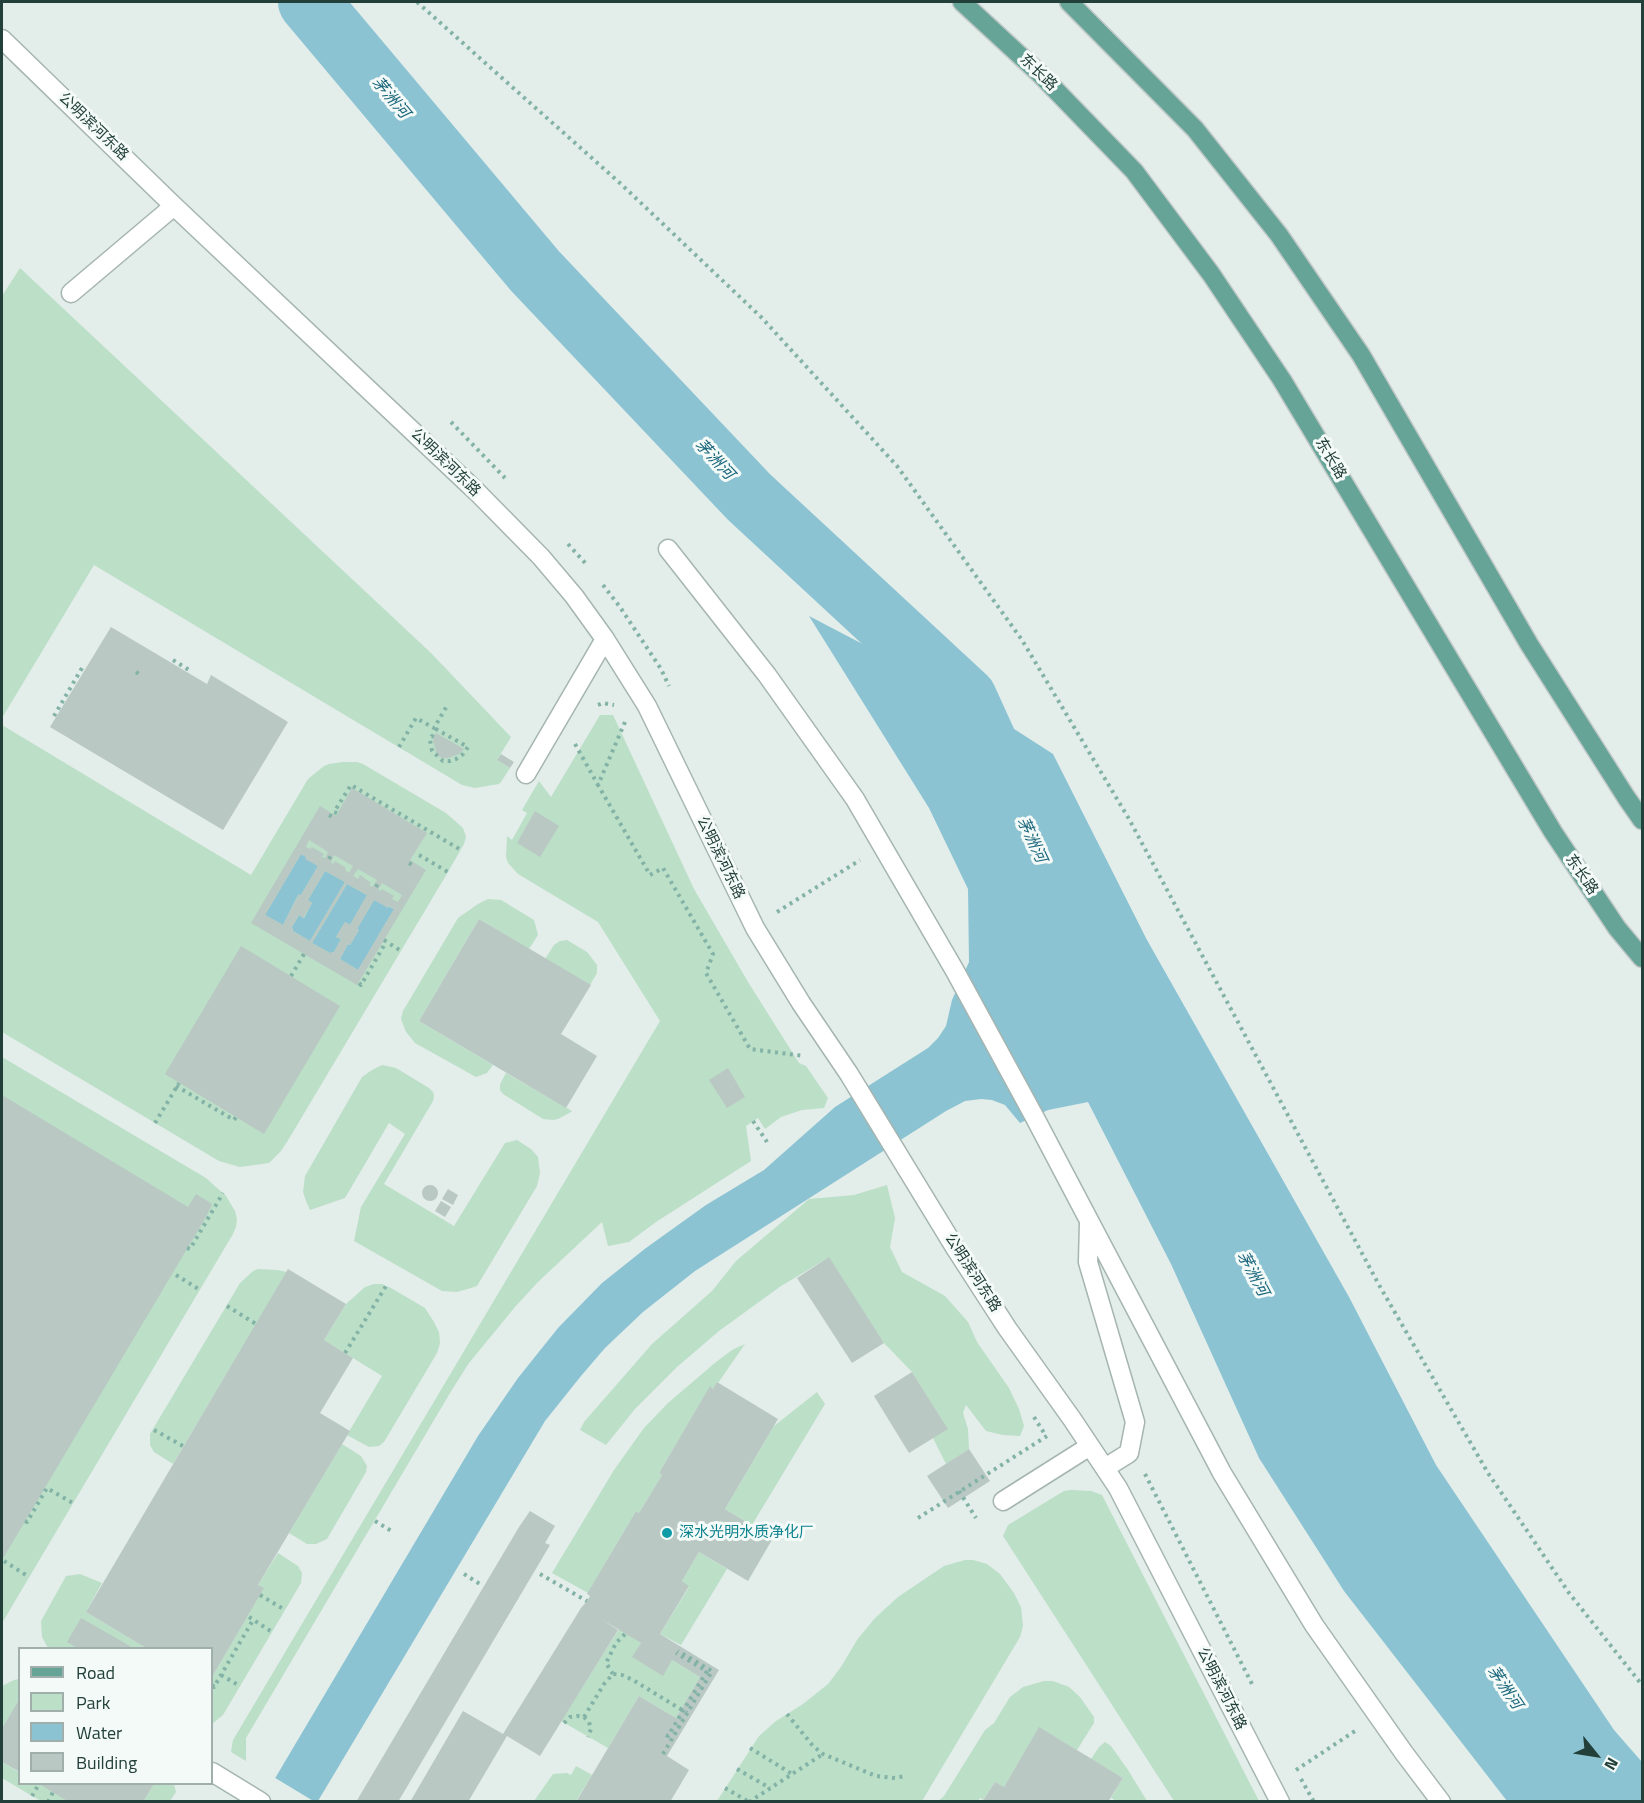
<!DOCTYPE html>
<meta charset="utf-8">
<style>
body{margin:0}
#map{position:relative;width:1644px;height:1803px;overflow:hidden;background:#e3edea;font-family:"Titillium Web",sans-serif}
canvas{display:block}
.frame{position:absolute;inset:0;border:3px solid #223f39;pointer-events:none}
.legend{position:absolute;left:18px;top:1647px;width:195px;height:138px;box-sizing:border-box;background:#f4faf7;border:2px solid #a0afab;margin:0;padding:8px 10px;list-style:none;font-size:18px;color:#223f39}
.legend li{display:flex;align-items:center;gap:12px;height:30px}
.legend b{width:30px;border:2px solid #a0afab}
.north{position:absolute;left:1566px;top:1725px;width:60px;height:60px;-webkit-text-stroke:4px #f4faf7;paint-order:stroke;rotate:120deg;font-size:16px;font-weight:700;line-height:24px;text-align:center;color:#223f39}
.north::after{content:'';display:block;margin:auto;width:21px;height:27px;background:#223f39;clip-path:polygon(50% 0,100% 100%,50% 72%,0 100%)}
</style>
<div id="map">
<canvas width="1644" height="1803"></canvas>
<div class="frame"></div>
<ul class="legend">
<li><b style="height:8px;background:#67a498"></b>Road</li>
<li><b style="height:16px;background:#bcdfc8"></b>Park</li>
<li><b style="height:16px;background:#8bc3d3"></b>Water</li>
<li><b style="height:16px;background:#b9c8c3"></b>Building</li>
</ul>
<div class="north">N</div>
</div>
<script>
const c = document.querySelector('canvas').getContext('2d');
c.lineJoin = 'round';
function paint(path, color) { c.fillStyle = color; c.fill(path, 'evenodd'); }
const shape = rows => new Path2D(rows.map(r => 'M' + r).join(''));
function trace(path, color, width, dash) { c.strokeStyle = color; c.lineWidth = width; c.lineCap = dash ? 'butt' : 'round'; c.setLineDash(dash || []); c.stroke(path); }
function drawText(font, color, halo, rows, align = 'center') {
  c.font = font + ' "Titillium Web","Noto Sans SC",sans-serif'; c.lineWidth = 6; c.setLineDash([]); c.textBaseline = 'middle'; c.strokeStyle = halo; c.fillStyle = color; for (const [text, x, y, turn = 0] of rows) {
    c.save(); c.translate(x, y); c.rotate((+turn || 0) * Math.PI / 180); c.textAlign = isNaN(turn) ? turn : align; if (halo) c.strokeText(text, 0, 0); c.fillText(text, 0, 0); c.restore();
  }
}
paint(shape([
 [20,268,431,653,511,737,497,760,510,768,501,782,499,784,475,788,462,785,94,565,2,718,2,296],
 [600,715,613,715,694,889,748,982,799,1063,806,1066,828,1098,824,1108,802,1110,781,1117,765,1129,758,1118,746,1126,751,1161,656,1222,629,1242,608,1246,602,1222,538,1282,515,1307,469,1363,450,1393,246,1738,246,1761,231,1752,233,1740,660,1021,598,922,518,874,508,863,506,857,507,836,512,840,527,813,522,810,539,781,551,797],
 [2,725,251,875,308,779,324,766,329,764,343,762,357,762,363,764,446,813,463,828,466,837,464,844,448,872,287,1142,281,1151,269,1163,240,1167,219,1161,2,1032],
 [488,899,501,900,534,920,538,935,529,949,479,919,419,1021,493,1065,487,1073,476,1077,415,1043,406,1032,401,1019,403,1011,458,918,478,904],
 [567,940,587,952,594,961,597,965,597,973,590,985,545,959,554,945,560,941],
 [2,1057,206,1178,226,1196,235,1211,237,1219,236,1227,233,1234,2,1623],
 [382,1065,396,1068,429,1088,433,1092,434,1096,433,1101,384,1184,454,1226,505,1143,517,1140,531,1149,538,1157,540,1173,537,1186,477,1286,471,1288,457,1292,442,1291,354,1241,361,1207,405,1134,389,1123,345,1198,310,1210,306,1201,303,1192,305,1176,362,1077,372,1070],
 [506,1073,572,1111,571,1112,558,1119,553,1120,543,1119,503,1094,500,1090,500,1084],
 [887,1185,895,1218,890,1247,902,1272,945,1296,968,1322,977,1342,1009,1388,1019,1409,1024,1426,1020,1436,1003,1435,986,1431,966,1405,963,1413,968,1429,969,1449,946,1464,933,1438,947,1428,912,1372,884,1343,828,1258,781,1286,719,1331,677,1367,635,1409,606,1445,580,1430,584,1422,652,1344,712,1291,736,1261,809,1199,854,1195],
 [258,1269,277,1270,287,1272,173,1464,154,1452,150,1445,150,1434,240,1283,253,1271],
 [374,1284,382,1284,391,1288,425,1308,434,1322,439,1332,440,1343,437,1353,384,1442,379,1446,369,1447,347,1435,382,1376,324,1340,346,1304,365,1287],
 [745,1344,718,1383,717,1383,713,1389,710,1387,659,1473,662,1475,639,1513,636,1511,588,1593,552,1573,614,1470,644,1428,668,1403,716,1362,732,1350],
 [817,1392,825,1404,752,1525,725,1509,774,1426],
 [342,1444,361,1456,367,1466,366,1472,327,1539,316,1544,307,1544,289,1533],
 [1071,1490,1091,1491,1102,1495,1259,1801,1174,1801,1003,1536,1008,1525,1064,1491],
 [699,1552,727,1569,681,1645,660,1634,689,1587,682,1581],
 [278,1553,298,1566,302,1573,301,1583,223,1715,212,1724,212,1677,263,1589,258,1585],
 [965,1560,973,1560,987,1564,1000,1574,1014,1593,1021,1607,1023,1626,1020,1637,922,1801,717,1801,759,1736,776,1721,803,1704,828,1684,841,1667,857,1640,875,1618,898,1597,944,1566],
 [80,1574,102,1583,86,1612,146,1648,48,1648,42,1637,41,1621,66,1576],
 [619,1629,641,1643,633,1657,662,1675,672,1660,700,1677,676,1718,639,1696,608,1748,561,1721],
 [19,1679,19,1700,2,1728,2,1686,14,1680],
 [1044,1681,1053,1681,1069,1687,1080,1697,1094,1717,1094,1723,1077,1750,1039,1728,1004,1787,995,1782,983,1800,980,1798,978,1801,937,1802,944,1796,985,1730,994,1723,1010,1697,1023,1687],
 [1105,1742,1111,1746,1128,1770,1147,1801,1117,1801,1111,1798,1123,1778,1091,1759,1099,1747],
 [2,1762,19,1772,20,1784,39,1784,69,1801,41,1801,32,1796,2,1778],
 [576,1766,592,1775,576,1801,534,1801,553,1774,567,1773,571,1775],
 [154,1784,174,1784,176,1792,170,1801,143,1802]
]), '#bcdfc8');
paint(shape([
 [809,616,966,698,1053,754,1147,940,1349,1297,1436,1465,1614,1730,1642,1762,1642,1801,1507,1801,1344,1591,1259,1458,1171,1264,1088,1102,1048,1110,1020,1123,1005,1105,992,1100,981,1099,965,1101,946,1111,695,1271,643,1312,605,1348,581,1376,545,1421,318,1801,261,1802,478,1436,518,1378,558,1328,602,1283,646,1248,706,1205,764,1170,835,1107,928,1048,938,1038,946,1026,952,1000,969,962,968,889,929,808],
 [301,854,306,857,306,859,318,866,301,895,298,895,283,925,265,915],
 [325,871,345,882,310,941,293,931,292,927,299,915,304,918,312,903,308,900],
 [347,884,367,895,350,925,345,922,336,937,341,939,334,952,330,953,312,943],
 [374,900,394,909,358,970,340,959,348,944,350,945,359,930,357,929]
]), '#8bc3d3');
paint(shape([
 [272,1776,315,1802,258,1801]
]), '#e3edea');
trace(shape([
 [309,2,535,271,749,497,966,698,1001,775]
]), '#8bc3d3', 62);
paint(shape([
 [111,627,207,684,211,675,288,722,223,830,50,727],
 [436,733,464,749,459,754,448,758,442,758,437,755,433,740],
 [501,754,514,762,510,768,497,760],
 [352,788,427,833,410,860,426,870,357,985,251,923,320,806,336,816],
 [309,840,328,852,325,858,322,857,324,854,312,847,310,849,306,847],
 [301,854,306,857,305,859,318,866,301,895,299,894,283,925,265,915],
 [334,855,353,866,349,873,345,870,346,868,335,861,333,864,331,862],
 [358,869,377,880,372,887,369,885,371,883,360,875,358,879,353,876],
 [325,871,345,882,310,941,293,931,292,927,299,915,303,918,312,903,308,900],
 [382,883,402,895,398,902,392,899,394,896,382,889,381,891,378,890],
 [347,884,367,895,350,925,345,922,336,937,341,939,334,952,330,953,312,943],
 [374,900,388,908,389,906,394,909,358,970,340,959,348,944,350,945,359,930,357,929],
 [535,811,559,826,540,857,517,843],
 [479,919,591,985,561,1034,597,1056,566,1108,419,1021],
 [241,946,340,1006,264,1134,165,1074],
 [728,1068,745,1097,727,1108,709,1080],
 [2,1095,188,1207,196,1194,212,1204,206,1217,2,1560],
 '422 1193a8 8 0 1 1 16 0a8 8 0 1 1-16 0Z',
 [448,1189,458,1195,453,1205,442,1199],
 [441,1201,451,1207,445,1217,435,1211],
 [829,1257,884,1343,852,1363,797,1278],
 [288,1269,346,1304,324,1340,353,1358,320,1413,350,1431,258,1585,264,1588,212,1677,212,1648,146,1648,86,1612],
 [912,1372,948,1429,909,1453,874,1396],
 [717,1382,778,1419,725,1509,773,1538,748,1581,699,1552,682,1581,689,1586,660,1634,719,1670,667,1756,689,1770,670,1802,576,1802,639,1696,676,1718,700,1677,672,1660,663,1676,632,1657,641,1643,601,1619,618,1630,540,1756,507,1736,468,1802,410,1802,463,1711,503,1734,581,1608,587,1601,590,1596,587,1594,636,1511,639,1513,662,1475,659,1473,710,1386,713,1389],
 [969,1449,990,1481,948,1508,927,1476],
 [530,1511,555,1526,545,1543,550,1545,398,1802,356,1802,519,1527],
 [81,1618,123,1642,133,1648,77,1648,67,1642],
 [20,1698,20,1772,2,1762,2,1728],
 [1039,1727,1123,1778,1108,1802,982,1802,995,1782,1004,1787],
 [39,1784,154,1784,143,1802,69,1802]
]), '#b9c8c3');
const pedestrian = shape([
 [668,549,767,675,855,799,955,971,1034,1116,1222,1473,1314,1625,1404,1753,1441,1802],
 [1089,1222,1088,1262,1135,1422,1129,1453,1105,1468],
 [212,1772,261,1802]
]);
const tertiary = shape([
 [2,39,174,206,477,492,541,557,574,596,605,639,647,706,755,928,801,1003,849,1074,954,1246,1007,1328,1072,1419,1118,1488,1280,1802],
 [71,293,174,206],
 [526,774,605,639],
 [1003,1501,1090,1446]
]);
const primary = shape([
 [962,2,1040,74,1134,171,1211,274,1282,380,1553,832,1617,928,1642,958],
 [1069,2,1195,129,1279,235,1361,355,1529,644,1626,797,1642,820]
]);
trace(pedestrian, '#a5b5b1', 21);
trace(tertiary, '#a5b5b1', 21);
trace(primary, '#c1c9c8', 21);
trace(shape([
 [417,2,622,185,762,318,897,466,1022,640,1129,819,1379,1285,1488,1473,1569,1593,1642,1685],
 [451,422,505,478],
 [568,544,587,565],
 [603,585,620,607,661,669,669,686],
 [173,660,189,670,188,673],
 [136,672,142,676],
 [598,705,603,703,614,705],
 [54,716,82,668,85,669],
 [625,722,598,785,650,875,663,868,713,954,706,973,750,1049,804,1056],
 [434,737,432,736,430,740,432,751,443,761,450,761,456,759,463,754,468,747,434,728],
 [575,744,598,785],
 [399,747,416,718,434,728,448,704],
 [337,813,334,812,351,785,461,850],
 [329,815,335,818],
 [419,855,448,872],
 [329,859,332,854],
 [409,863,414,866],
 [376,887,379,881],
 [777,912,860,860],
 [384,940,401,951],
 [291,976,304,954],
 [359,983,361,985,386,942],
 [176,1086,234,1120,236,1117],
 [753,1121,767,1142],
 [155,1123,179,1083],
 [187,1248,190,1249,223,1193],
 [176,1275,200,1290],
 [227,1306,256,1324],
 [345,1353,386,1286],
 [1034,1417,1046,1436],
 [154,1430,183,1446],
 [1145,1474,1252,1684],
 [959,1491,976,1518],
 [918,1518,1047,1436],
 [25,1521,27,1522,47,1488,73,1503],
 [375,1521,393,1532],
 [4,1561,29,1577],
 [464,1574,483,1586],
 [540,1574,587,1601],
 [260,1595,285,1610],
 [249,1617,272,1632],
 [613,1674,606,1663,616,1643,626,1633],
 [221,1675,240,1686],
 [212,1685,214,1687,253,1620],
 [787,1714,813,1746,823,1754,876,1776,895,1778,905,1776],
 [584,1717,604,1684,613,1674,622,1675,633,1680,687,1713],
 [564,1723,570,1717,577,1716,584,1717,589,1722,591,1729,588,1737],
 [750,1748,792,1774],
 [663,1754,712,1671,678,1651],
 [737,1769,770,1788],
 [1296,1770,1355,1731],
 [1301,1779,1314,1802],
 [725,1788,749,1802],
 [32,1796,39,1784],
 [48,1802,53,1792],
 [749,1802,823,1754]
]), '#83b2a6', 4, [3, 4.5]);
trace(pedestrian, '#fff', 18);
trace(tertiary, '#fff', 18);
trace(primary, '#67a498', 18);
trace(shape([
 [666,1735,668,1736,707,1671,676,1653]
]), '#83b2a6', 4, [3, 4.5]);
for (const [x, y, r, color] of [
 [667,1533,6,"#0f9aa8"]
]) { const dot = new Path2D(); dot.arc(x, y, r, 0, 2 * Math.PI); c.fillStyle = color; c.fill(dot); trace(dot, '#f4faf7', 2); }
drawText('15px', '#223f39', '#f4faf7', [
 ["东长路",1038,73,44],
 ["公明滨河东路",93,127,44],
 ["东长路",1330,459,59],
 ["公明滨河东路",445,463,44],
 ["公明滨河东路",720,858,64],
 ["东长路",1581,875,56],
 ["公明滨河东路",972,1273,57],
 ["公明滨河东路",1221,1689,63]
]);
drawText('15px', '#0d838f', '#f4faf7', [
 ["深水光明水质净化厂",679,1533]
], 'left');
drawText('italic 16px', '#1b677d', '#f4faf7', [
 ["茅洲河",390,98,50],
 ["茅洲河",714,460,47],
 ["茅洲河",1031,840,65],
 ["茅洲河",1252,1274,62],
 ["茅洲河",1504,1688,56]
]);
</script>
